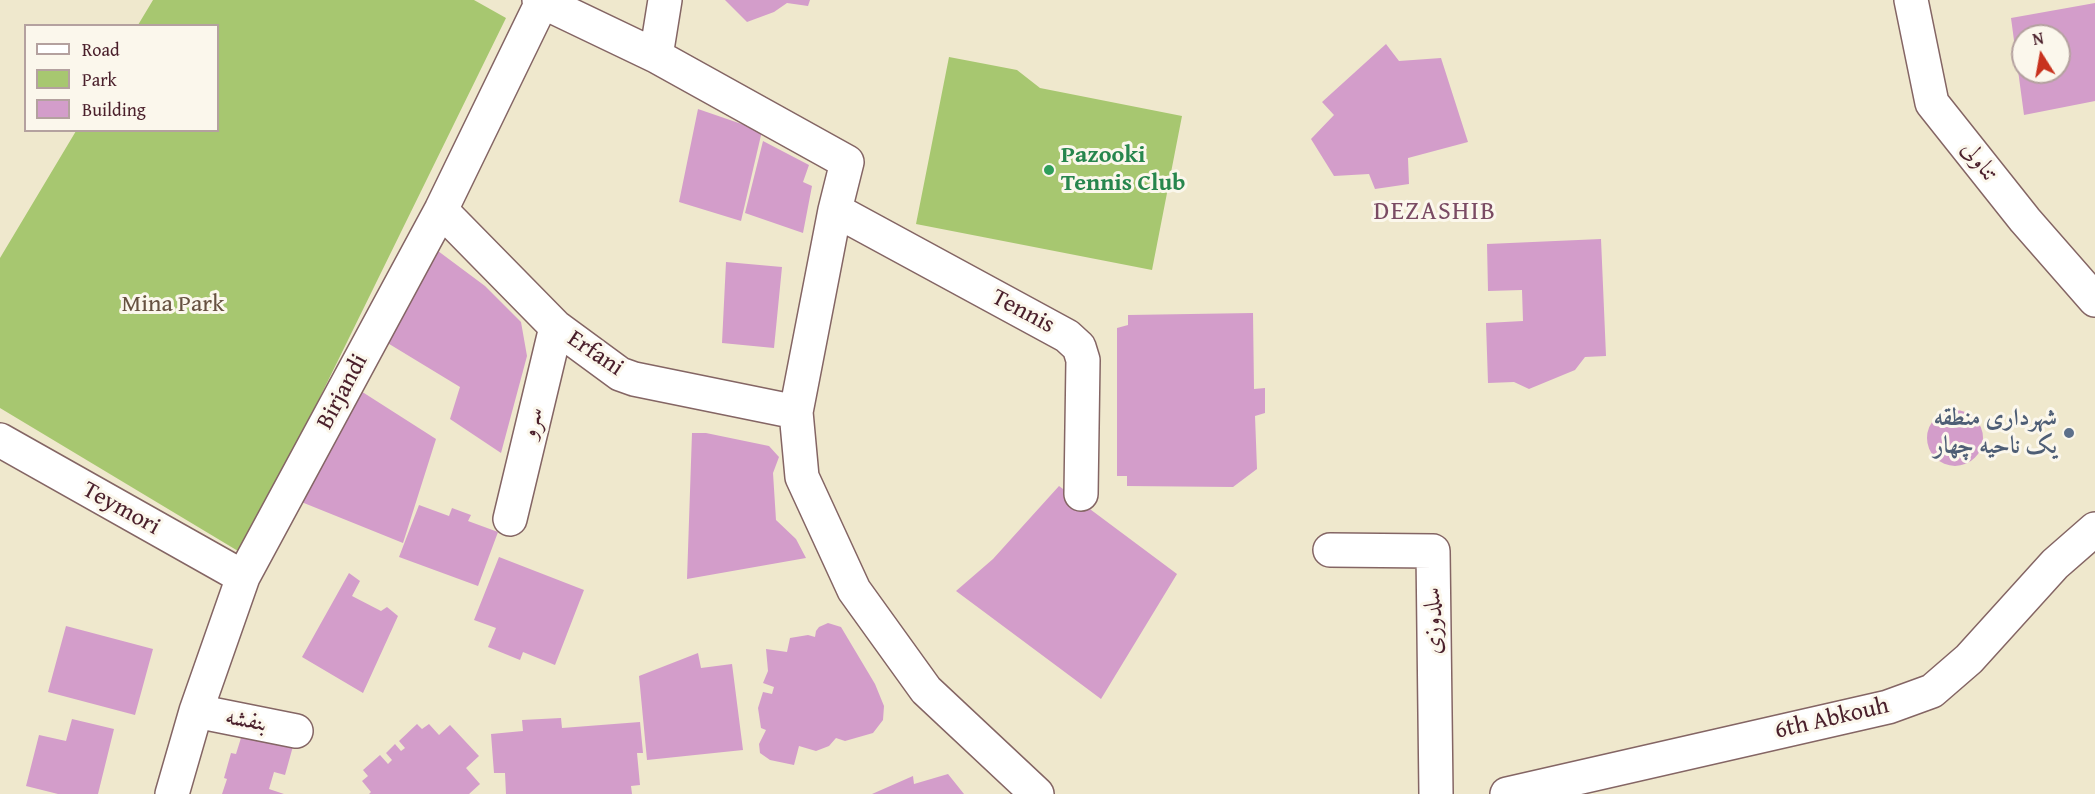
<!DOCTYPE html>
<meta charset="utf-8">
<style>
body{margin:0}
#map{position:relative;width:2095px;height:794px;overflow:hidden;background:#efe8cd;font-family:"Gentium Book Plus",serif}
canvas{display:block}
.legend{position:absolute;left:24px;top:24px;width:195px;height:108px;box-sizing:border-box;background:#fbf7ec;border:2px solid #b4a19f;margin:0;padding:8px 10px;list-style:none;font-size:18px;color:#4a1f2b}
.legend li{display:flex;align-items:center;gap:12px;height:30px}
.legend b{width:30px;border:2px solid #b4a19f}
.north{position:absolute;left:2011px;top:24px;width:60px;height:60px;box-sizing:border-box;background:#fbf7ec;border:2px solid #b4a19f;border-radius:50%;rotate:349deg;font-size:16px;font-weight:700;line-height:24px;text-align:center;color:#4a1f2b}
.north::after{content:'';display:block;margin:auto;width:21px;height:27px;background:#c8321e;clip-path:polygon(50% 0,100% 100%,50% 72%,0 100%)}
</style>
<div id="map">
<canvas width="2095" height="794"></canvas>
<ul class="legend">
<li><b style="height:8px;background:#fff"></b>Road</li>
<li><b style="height:16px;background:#a7c770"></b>Park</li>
<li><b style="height:16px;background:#d39dca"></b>Building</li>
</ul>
<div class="north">N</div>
</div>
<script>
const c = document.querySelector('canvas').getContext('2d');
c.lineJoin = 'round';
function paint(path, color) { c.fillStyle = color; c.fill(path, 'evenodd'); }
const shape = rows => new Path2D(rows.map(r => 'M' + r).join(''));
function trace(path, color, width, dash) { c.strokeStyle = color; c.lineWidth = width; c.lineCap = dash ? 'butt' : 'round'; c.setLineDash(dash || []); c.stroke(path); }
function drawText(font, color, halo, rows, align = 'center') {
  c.font = font + ' "Gentium Book Plus",Amiri,serif'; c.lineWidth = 6; c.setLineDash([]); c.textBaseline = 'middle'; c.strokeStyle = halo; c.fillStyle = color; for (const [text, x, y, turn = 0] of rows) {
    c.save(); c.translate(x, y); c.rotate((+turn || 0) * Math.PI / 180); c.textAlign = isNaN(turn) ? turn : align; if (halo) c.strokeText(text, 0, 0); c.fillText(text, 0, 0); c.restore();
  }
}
paint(shape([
 [153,0,474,0,506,18,243,554,0,408,0,258,76,131,218,130,218,26,138,25],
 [949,57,1017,70,1040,88,1182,116,1152,270,916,224]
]), '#a7c770');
paint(shape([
 [725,0,810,0,808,6,787,3,774,12,747,22],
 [2095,3,2095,101,2024,115,2011,18],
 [2023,36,2059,36,2059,72,2023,72],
 [1386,44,1399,61,1441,58,1468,142,1408,158,1409,184,1375,189,1369,174,1334,176,1311,139,1334,115,1322,102],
 [698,109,762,131,741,221,679,202],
 [763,141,809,165,803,182,812,186,803,233,745,213],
 [1601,239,1606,356,1585,357,1575,370,1529,389,1514,382,1488,383,1486,323,1523,321,1522,290,1488,291,1487,244],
 [434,248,485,286,521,322,527,356,501,453,450,419,460,387,381,339],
 [726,262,782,267,774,348,722,343],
 [1253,313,1254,389,1265,388,1265,413,1255,416,1257,469,1233,487,1127,486,1127,476,1117,476,1117,328,1128,325,1128,315],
 [353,386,436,439,403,543,294,499],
 '1927 438a28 28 0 1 1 56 0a28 28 0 1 1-56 0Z',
 [692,433,706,433,769,446,779,457,773,473,776,520,796,539,806,558,687,579],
 [1059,486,1177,574,1101,699,956,591,993,559],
 [419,505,449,516,452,508,471,515,468,521,498,532,478,586,399,557],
 [499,557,584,590,555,665,523,652,520,660,488,647,496,628,474,620],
 [349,573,360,581,352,596,381,611,387,607,398,616,363,693,302,657],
 [828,623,841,627,875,684,884,706,883,720,873,733,845,741,836,738,829,746,816,751,799,746,794,765,770,760,760,753,759,744,766,730,761,728,758,708,763,692,772,694,774,687,763,683,768,671,766,649,787,652,790,638,808,635,815,637,816,631,819,627],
 [66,626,153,649,135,715,48,692],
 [698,653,701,668,732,664,743,750,647,760,639,676],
 [561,718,562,728,640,722,643,753,637,753,640,785,631,786,632,794,506,794,505,773,494,773,491,734,523,731,522,720],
 [72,719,114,729,98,794,58,794,26,786,39,735,66,741],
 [417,724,422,729,429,724,439,735,450,725,479,756,466,768,480,784,469,794,369,794,371,792,362,781,368,776,363,770,380,755,388,764,392,760,386,753,395,744,401,751,405,748,399,741],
 [245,725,295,739,285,775,274,772,269,789,284,794,222,794,227,779,224,778,231,753,236,754],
 [948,774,964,794,872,794,913,776,914,784]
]), '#d39dca');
const minor = shape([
 [539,0,656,56,847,162,835,210,796,412,802,477,854,590,926,690,1037,794],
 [1911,0,1932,103,2025,220,2095,300],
 [656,56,665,0],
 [441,210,556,327,620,374,634,379,796,412],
 [835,210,1067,336,1079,347,1083,360,1081,494],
 [0,440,243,577],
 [510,519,556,327],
 [1330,550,1433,551,1436,794],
 [196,711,296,731],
 [172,794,196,711,243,577,441,210,542,2],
 [1507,794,1888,707,1932,691,1969,659,2055,564,2095,529]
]);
trace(minor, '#846564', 36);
trace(minor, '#fff', 33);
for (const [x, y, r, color] of [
 [1049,170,6,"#2e9e5b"],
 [2069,433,6,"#5c6f8a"]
]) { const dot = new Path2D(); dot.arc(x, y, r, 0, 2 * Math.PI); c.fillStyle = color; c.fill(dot); trace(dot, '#fbf7ec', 2); }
drawText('bold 24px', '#27864d', '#fbf7ec', [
 ["Pazooki",1061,156],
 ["Tennis Club",1061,184]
], 'left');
drawText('24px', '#4a1f2b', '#fbf7ec', [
 ["تناولی",1979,162,52],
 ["Tennis",1023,312,28],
 ["Erfani",595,354,34],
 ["Birjandi",343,392,-62],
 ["سرو",533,423,-76],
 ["Teymori",121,509,29],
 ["سلدوزی",1434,621,-91],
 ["6th Abkouh",1832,719,-13],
 ["بنفشه",246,721,11]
]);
drawText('24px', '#665140', '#fbf7ec', [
 ["Mina Park",173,305]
]);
drawText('bold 24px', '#4e5e75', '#fbf7ec', [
 ["شهرداری منطقه",2057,419],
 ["یک ناحیه چهار",2057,447]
], 'right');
c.letterSpacing = '1.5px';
drawText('26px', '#7a4b63', '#fbf7ec', [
 ["DEZASHIB",1435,212]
]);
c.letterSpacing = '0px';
</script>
